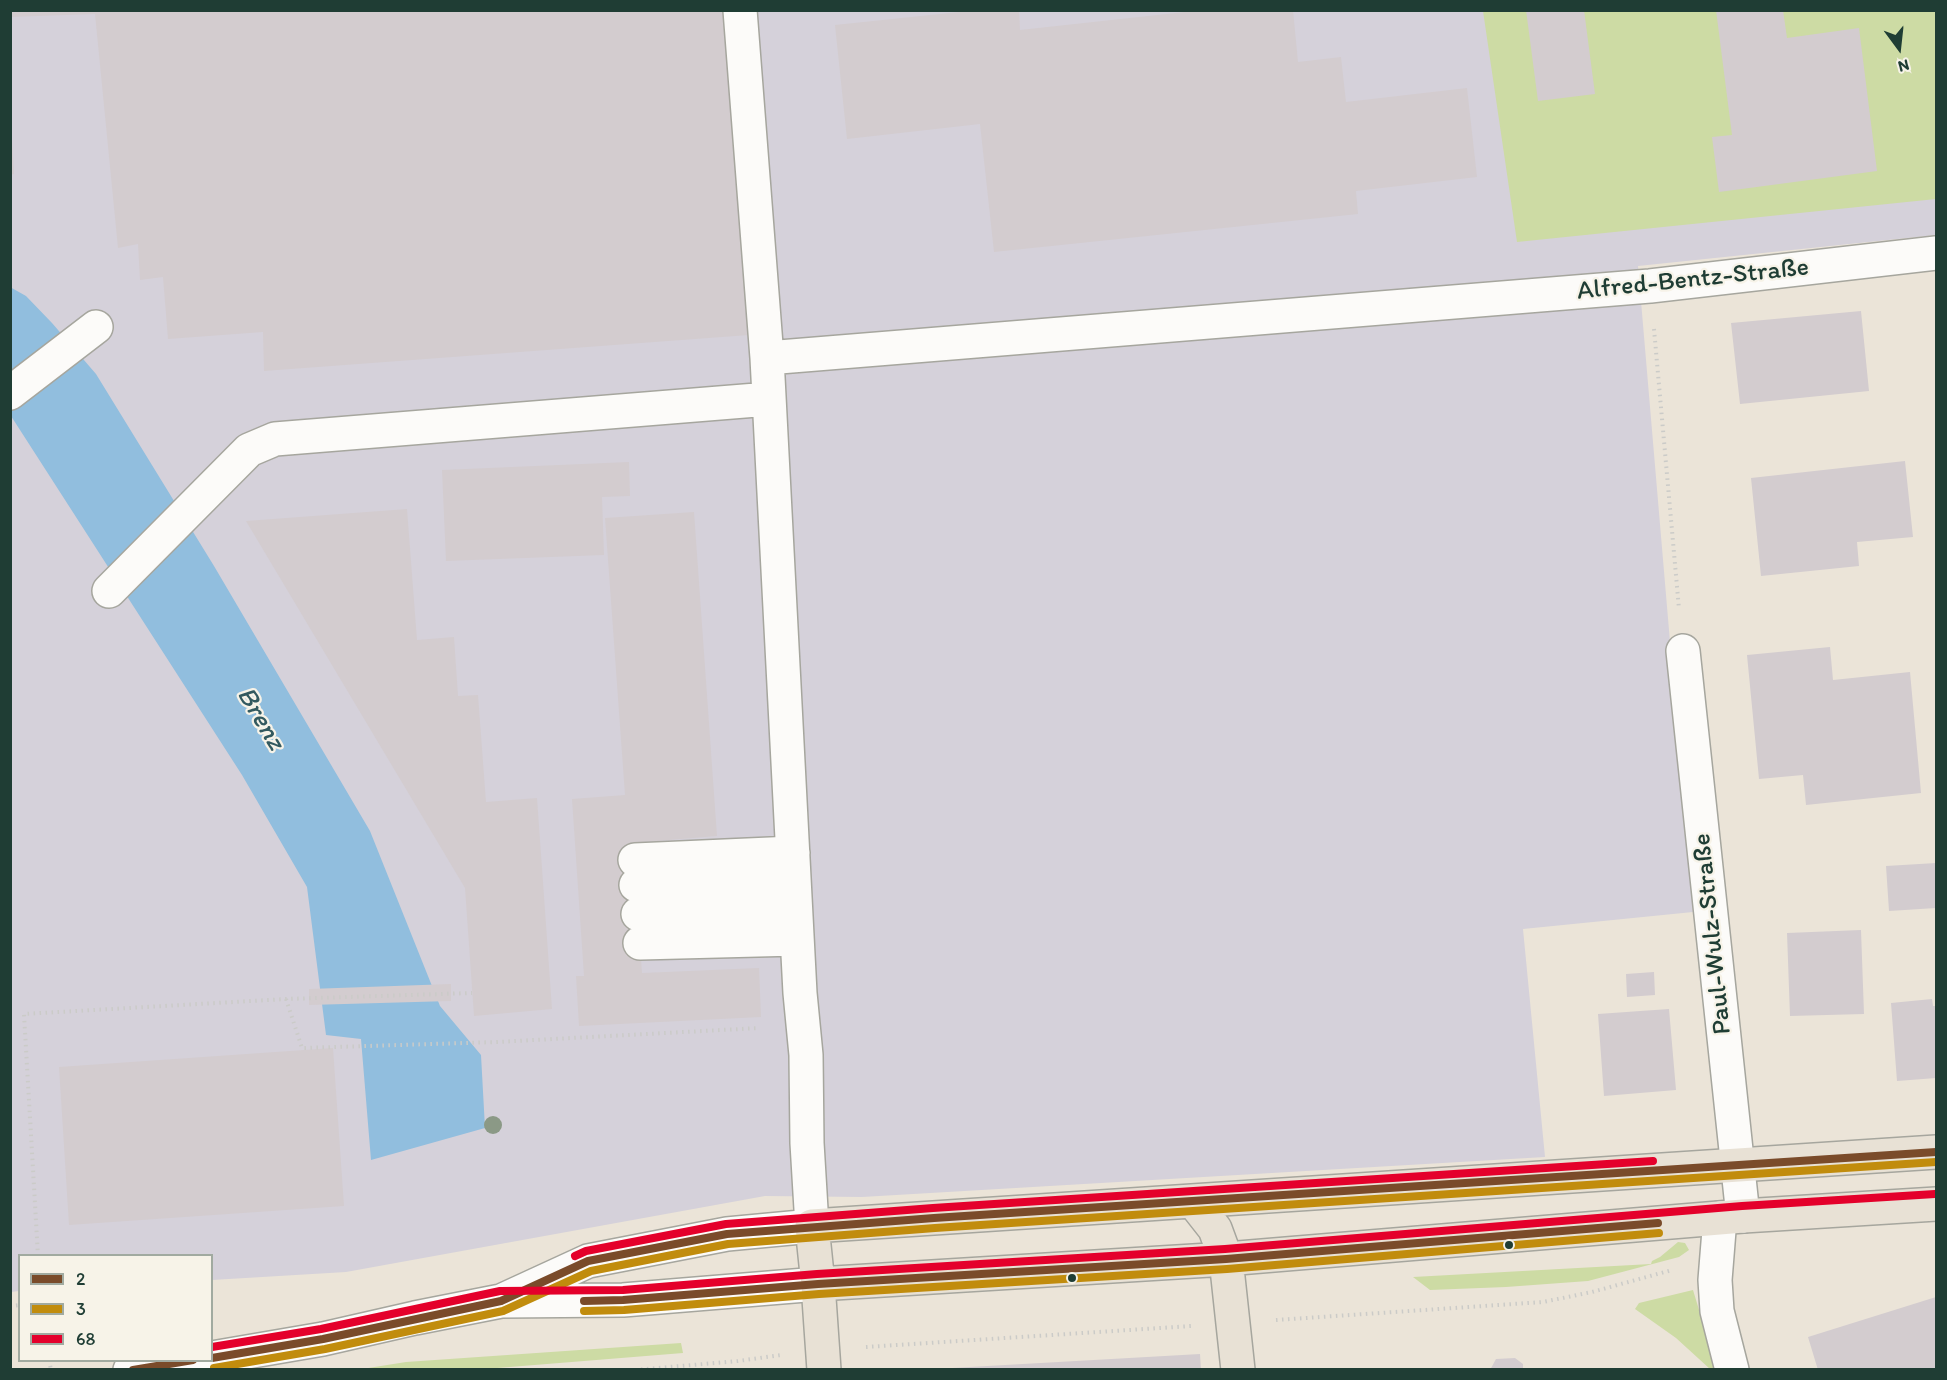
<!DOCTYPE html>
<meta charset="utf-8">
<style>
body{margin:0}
#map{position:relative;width:1947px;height:1380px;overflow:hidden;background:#ebe4d8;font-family:Itim,sans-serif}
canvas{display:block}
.frame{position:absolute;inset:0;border:12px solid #1f3d34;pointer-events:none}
.legend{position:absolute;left:18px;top:1254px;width:195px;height:108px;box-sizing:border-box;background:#f7f3e8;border:2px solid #a1aaa0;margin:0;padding:8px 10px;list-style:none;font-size:18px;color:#1f3d34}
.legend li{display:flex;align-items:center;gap:12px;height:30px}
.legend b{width:30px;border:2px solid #a1aaa0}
.north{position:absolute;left:1869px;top:18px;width:60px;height:60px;-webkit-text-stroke:4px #f7f3e8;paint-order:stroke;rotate:165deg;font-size:16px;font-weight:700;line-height:24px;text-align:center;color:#1f3d34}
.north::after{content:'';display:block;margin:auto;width:21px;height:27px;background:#1f3d34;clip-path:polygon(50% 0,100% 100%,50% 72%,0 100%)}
</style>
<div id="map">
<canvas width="1947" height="1380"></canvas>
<div class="frame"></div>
<ul class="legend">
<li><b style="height:8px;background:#7a4b2a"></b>2</li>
<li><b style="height:8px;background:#c18c0d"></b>3</li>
<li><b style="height:8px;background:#e4002b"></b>68</li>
</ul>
<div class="north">N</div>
</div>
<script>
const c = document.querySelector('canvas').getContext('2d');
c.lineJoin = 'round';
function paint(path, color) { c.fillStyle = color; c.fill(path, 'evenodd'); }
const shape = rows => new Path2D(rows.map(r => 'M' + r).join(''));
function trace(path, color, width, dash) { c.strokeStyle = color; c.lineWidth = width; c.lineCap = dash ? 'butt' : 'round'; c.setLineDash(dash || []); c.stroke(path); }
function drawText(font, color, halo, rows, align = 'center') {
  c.font = font + ' Itim,sans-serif'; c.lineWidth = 4.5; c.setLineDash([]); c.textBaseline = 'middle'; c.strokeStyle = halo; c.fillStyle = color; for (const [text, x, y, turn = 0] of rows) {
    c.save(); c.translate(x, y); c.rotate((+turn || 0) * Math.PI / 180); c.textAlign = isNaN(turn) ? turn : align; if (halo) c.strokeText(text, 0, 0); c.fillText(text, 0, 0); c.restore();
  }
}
paint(shape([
 [11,11,1936,11,1936,235,1638,266,1693,912,1523,929,1545,1157,862,1197,765,1196,346,1272,212,1280,212,1256,20,1256,19,1291,11,1292]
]), '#d5d1da');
paint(shape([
 [1483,11,1936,11,1936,199,1517,242],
 [1678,1242,1685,1243,1689,1250,1679,1257,1588,1281,1506,1287,1430,1290,1413,1277,1651,1264,1652,1261,1660,1257],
 [1693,1290,1717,1369,1710,1369,1676,1338,1635,1309,1639,1303],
 [681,1343,683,1353,485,1369,362,1369,406,1362]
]), '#cddba4');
paint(shape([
 [10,287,26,296,52,323,96,374,214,566,370,831,440,1006,481,1055,485,1128,371,1160,361,1039,326,1035,307,887,242,775,11,416]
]), '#91bede');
paint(shape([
 [10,10,723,10,749,335,264,371,263,332,168,339,163,277,140,280,138,244,118,248,95,14,10,17],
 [978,10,1019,10,1020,30,1203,10,1293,10,1298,62,1341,57,1346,102,1467,88,1477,177,1356,191,1358,214,994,252,980,124,847,139,835,25],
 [1526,10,1584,10,1595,94,1538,101],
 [1716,10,1783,10,1787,38,1859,28,1877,171,1719,192,1712,137,1732,135],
 [10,139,12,139,14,174,10,175],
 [1861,311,1869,391,1740,404,1731,323],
 [1905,461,1913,537,1857,542,1859,566,1761,576,1751,478],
 [629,462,630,496,602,497,604,555,446,561,442,470],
 [407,509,417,640,454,637,458,696,478,695,486,802,537,798,552,1009,474,1016,465,888,246,521],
 [694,512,717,836,633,843,642,973,759,968,761,1017,579,1026,576,976,584,976,572,799,625,795,605,518],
 [1830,647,1833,680,1910,672,1921,793,1806,805,1803,775,1759,779,1747,655],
 [1936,863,1936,908,1889,911,1886,866],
 [1861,930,1864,1014,1790,1016,1787,933],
 [1654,972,1655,995,1627,997,1626,974],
 [451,984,451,1001,309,1005,309,989],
 [1932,999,1933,1006,1936,1006,1936,1078,1897,1081,1891,1003],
 [1669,1009,1676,1090,1604,1096,1598,1014],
 [333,1048,344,1206,69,1225,59,1067],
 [1936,1297,1936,1370,1818,1370,1808,1337],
 [1200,1354,1201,1370,952,1370,952,1368],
 [1515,1358,1523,1364,1523,1370,1490,1370,1496,1359]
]), '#d3cccf');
const minor = shape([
 [767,358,1650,286,1936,253],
 [10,393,96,327],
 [109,591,249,450,275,439,769,399],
 [1683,651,1743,1216],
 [635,860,793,853],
 [636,885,794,879],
 [638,914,795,906],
 [640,943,797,939],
 [1720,1218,1715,1280,1717,1311,1732,1370],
 [501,1301,588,1261,727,1234,812,1226,807,1143,806,1055,800,993,767,358,740,10],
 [212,1358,323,1339,415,1318,501,1301,623,1300,818,1284],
 [130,1370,196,1360]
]);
const major = shape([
 [1193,1201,1215,1229,1226,1259,1238,1370],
 [818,1284,1226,1259,1743,1216,1936,1204],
 [824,1370,818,1284,812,1226,1936,1152]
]);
trace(minor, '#a6a69e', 36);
trace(major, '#a6a69e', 36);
trace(shape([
 [1654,329,1679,609],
 [286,999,302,1048,497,1042,759,1028],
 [38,1256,24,1014,286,999,472,993],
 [10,1306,20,1305],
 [1276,1320,1543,1302,1592,1292,1672,1270],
 [866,1347,1191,1326],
 [49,1360,51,1370],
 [635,1370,738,1361,781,1355]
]), '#cbcbc8', 4, [1.5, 4.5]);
trace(minor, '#fcfbf9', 33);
trace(major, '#e8e1d5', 33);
trace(shape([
 [584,1301,623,1300,818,1284,1226,1259,1658,1223],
 [212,1358,323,1339,501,1301,588,1261,727,1234,934,1218,1936,1152],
 [133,1370,193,1360]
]), '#7a4b2a', 8);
trace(shape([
 [584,1311,624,1310,819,1294,1227,1269,1659,1233],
 [214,1368,325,1349,503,1311,591,1271,728,1244,935,1228,1936,1162]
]), '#c18c0d', 8);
trace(shape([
 [575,1256,586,1251,726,1224,933,1208,1653,1161],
 [212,1347,321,1329,500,1291,623,1290,817,1274,1225,1249,1742,1206,1935,1194]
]), '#e4002b', 8);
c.fillStyle = '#8b9986';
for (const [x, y] of [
 [493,1125]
]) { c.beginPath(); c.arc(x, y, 9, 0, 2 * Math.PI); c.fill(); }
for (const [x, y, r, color] of [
 [1509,1245,5,"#1f3d34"],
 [1072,1278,5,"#1f3d34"]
]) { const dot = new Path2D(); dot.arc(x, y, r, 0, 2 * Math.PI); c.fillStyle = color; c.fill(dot); trace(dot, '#f7f3e8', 2); }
drawText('26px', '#1f3d34', '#f7f3e8', [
 ["Alfred-Bentz-Straße",1693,280,-6],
 ["Paul-Wulz-Straße",1713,934,-96]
]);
drawText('italic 27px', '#32595f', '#f7f3e8', [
 ["Brenz",260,719,59]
]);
</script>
